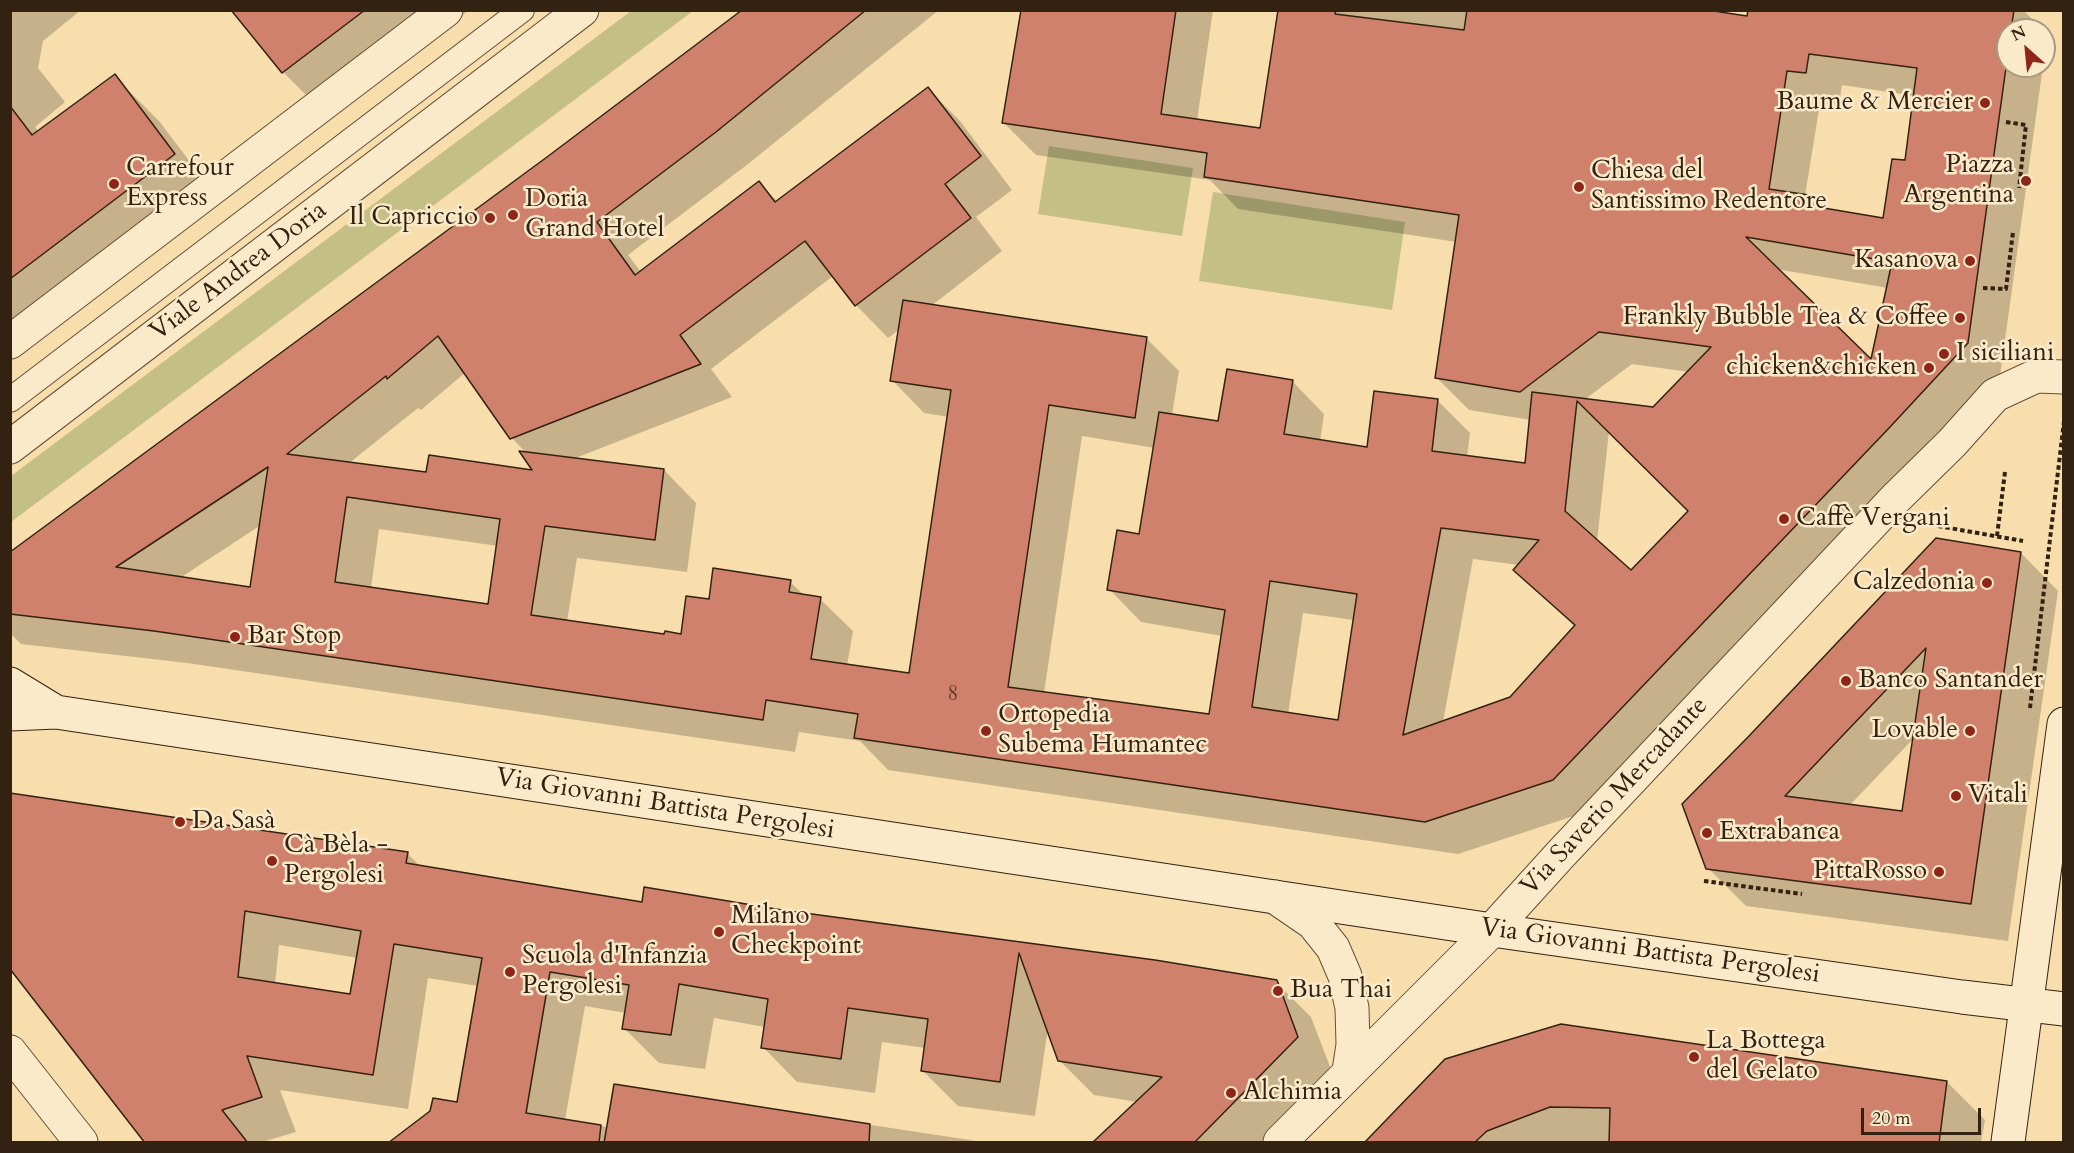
<!DOCTYPE html>
<meta charset="utf-8">
<style>
body{margin:0}
#map{position:relative;width:2074px;height:1153px;overflow:hidden;background:#f8dead;font-family:Cardo,serif}
canvas{display:block}
.frame{position:absolute;inset:0;border:12px solid #332112;pointer-events:none}
.north{position:absolute;left:1996px;top:18px;width:60px;height:60px;box-sizing:border-box;background:#faeaca;border:2px solid #aa9a80;border-radius:50%;rotate:333deg;font-size:16px;font-weight:700;line-height:24px;text-align:center;color:#332112}
.north::after{content:'';display:block;margin:auto;width:21px;height:27px;background:#8f2418;clip-path:polygon(50% 0,100% 100%,50% 72%,0 100%)}
.scale{position:absolute;left:1861px;top:1108px;width:120px;height:27px;box-sizing:border-box;border:3px solid #332112;border-top:0;padding-left:8px;font-size:18px;line-height:21px;white-space:nowrap;color:#332112;-webkit-text-stroke:4px #faeaca;paint-order:stroke}
</style>
<div id="map">
<canvas width="2074" height="1153"></canvas>
<div class="frame"></div>
<div class="north">N</div>
<div class="scale">20 m</div>
</div>
<script>
const c = document.querySelector('canvas').getContext('2d');
c.lineJoin = 'round';
function paint(path, color) { c.fillStyle = color; c.fill(path, 'evenodd'); }
const shape = rows => new Path2D(rows.map(r => 'M' + r).join(''));
function trace(path, color, width, dash) { c.strokeStyle = color; c.lineWidth = width; c.lineCap = dash ? 'butt' : 'round'; c.setLineDash(dash || []); c.stroke(path); }
function drawText(font, color, halo, rows, align = 'center') {
  c.font = font + ' Cardo,serif'; c.lineWidth = 5; c.setLineDash([]); c.textBaseline = 'middle'; c.strokeStyle = halo; c.fillStyle = color; for (const [text, x, y, turn = 0] of rows) {
    c.save(); c.translate(x, y); c.rotate((+turn || 0) * Math.PI / 180); c.textAlign = isNaN(turn) ? turn : align; if (halo) c.strokeText(text, 0, 0); c.fillText(text, 0, 0); c.restore();
  }
}
paint(shape([
 [631,11,693,11,11,522,11,476],
 [1049,146,1193,168,1182,236,1038,214],
 [1213,192,1405,222,1392,310,1199,281]
]), '#c4bf85');
paint(shape([
 [10,10,81,10,43,41,38,68,65,102,35,127,39,132,114,76,159,121,219,200,10,358],
 [233,10,469,10,328,117,283,72],
 [743,10,939,10,748,164,628,255,641,272,759,183,778,202,928,89,960,121,1012,190,976,217,1002,251,931,306,1146,338,1179,371,1172,415,1220,423,1292,381,1324,414,1320,442,1368,449,1437,400,1470,433,1467,457,1527,465,1531,420,1469,410,1436,377,1457,242,1238,209,1210,180,1036,155,1004,123,1022,10,1213,10,1197,121,1261,130,1279,10,1685,10,1748,18,1749,10,2023,10,2043,30,2008,30,2008,66,2043,66,2000,376,1586,812,1458,854,888,770,860,741,799,732,795,752,187,663,21,644,10,633,10,554,548,158],
 [1842,85,1915,96,1906,162,1885,220,1821,209,1808,196,1805,196,1820,103,1839,105],
 [1776,269,1888,288,1872,362],
 [833,276,856,305,888,338,900,329,892,380,924,413,949,417,910,675,847,666,853,631,820,599,805,596,790,582,710,601,682,635,665,636,567,622,577,558,687,572,696,503,664,470,573,459,732,397,711,369],
 [1632,364,1689,372,1653,409,1584,400],
 [466,372,512,438,527,454,536,472,428,474,348,464,418,408,421,410],
 [1609,431,1690,511,1631,573,1597,542],
 [1082,436,1155,448,1140,536,1109,589,1141,622,1222,636,1211,716,1044,693],
 [261,525,251,589,180,578],
 [379,529,498,546,489,605,371,588],
 [1473,559,1519,565,1515,570,1575,627,1511,698,1443,722],
 [1303,613,1354,620,1339,721,1288,714],
 [2044,31,2047,34,2044,57],
 [2021,553,2058,591,2008,941,1746,906,1708,868,1684,804],
 [1915,737,1903,813,1849,806],
 [407,853,421,867,643,904,781,912,1276,982,1311,1017,1332,1072,1263,1142,1094,1142,1138,1102,1094,1095,1059,1060,1048,1028,1035,1116,958,1106,923,1071,926,1048,882,1042,875,1093,797,1082,763,1047,765,1027,714,1018,705,1069,659,1063,624,1028,626,1013,585,1006,565,1120,608,1127,615,1086,983,1142,391,1142,458,1103,478,986,428,978,408,1109,280,1090,296,1132,262,1142,147,1142,10,967],
 [279,945,358,958,352,996,275,984],
 [1445,1060,1947,1082,1985,1120,1981,1142,1366,1142]
]), '#0003');
const building = shape([
 [231,10,365,10,282,73,231,10],
 [742,10,866,10,716,132,597,222,635,275,759,181,775,202,928,87,981,156,945,184,971,218,855,306,805,241,680,335,701,364,510,439,438,336,387,379,386,376,287,454,426,472,429,455,532,470,519,451,664,469,655,540,545,526,531,615,664,634,665,631,681,634,686,596,709,599,713,568,791,580,789,592,821,597,811,659,909,673,951,390,890,381,903,300,1147,337,1135,418,1049,405,1008,687,1209,714,1225,610,1107,590,1117,530,1139,534,1159,412,1218,421,1227,369,1293,380,1284,434,1367,447,1374,391,1438,399,1432,451,1525,463,1532,392,1653,407,1711,347,1599,332,1520,392,1435,378,1459,215,1204,177,1207,153,1002,123,1021,10,1176,10,1161,114,1260,128,1278,10,1336,10,1335,14,1464,30,1467,10,1707,10,1747,16,1748,10,2014,10,2011,30,2008,30,2008,53,1968,343,1890,427,1553,780,1425,822,854,738,858,714,766,700,763,720,154,631,10,614,10,552,547,157,742,10],
 [1809,54,1917,68,1905,160,1892,159,1883,218,1806,205,1809,195,1769,189,1787,71,1806,73,1809,54],
 [1746,237,1892,262,1871,359,1746,237],
 [1577,401,1688,511,1631,570,1565,511,1577,401],
 [268,467,250,587,116,567,268,467],
 [347,497,500,519,488,604,335,582,347,497],
 [1441,528,1539,540,1513,570,1575,625,1510,697,1403,735,1441,528],
 [1270,581,1357,594,1338,720,1252,707,1270,581],
 [115,74,175,154,10,279,10,106,32,135,115,74],
 [1936,538,2021,552,1971,904,1706,869,1682,804,1749,736,1936,538],
 [1926,648,1902,811,1785,796,1926,648],
 [10,793,408,852,406,863,642,902,644,887,782,910,1155,960,1277,980,1298,1037,1194,1143,1092,1143,1162,1077,1058,1061,1019,953,1000,1082,921,1071,928,1019,848,1008,841,1059,761,1048,768,999,679,984,671,1035,622,1029,629,985,550,972,526,1113,601,1125,599,1143,388,1143,430,1111,433,1098,457,1102,482,958,394,944,373,1075,247,1056,262,1097,222,1110,248,1143,145,1143,10,969,10,793],
 [245,911,361,931,350,994,238,977,245,911],
 [1561,1024,1947,1081,1939,1143,1609,1143,1610,1108,1550,1107,1487,1131,1474,1143,1364,1143,1445,1059,1561,1024],
 [614,1084,870,1124,869,1143,604,1143,614,1084]
]);
paint(building, '#cf816b');
trace(building, '#332112', 1.5);
const lane = shape([
 [10,400,522,10]
]);
const street = shape([
 [10,342,446,10],
 [10,447,582,10],
 [1275,897,1313,923,1333,948,1345,976,1352,1008,1353,1045,1349,1071],
 [10,1052,81,1142],
 [1280,1142,1492,930,1560,855,1895,499,1952,443,1995,395,2036,376,2064,377]
]);
const secondary = shape([
 [10,684,56,712],
 [10,714,56,712,1492,930,1962,997,2064,1009],
 [2008,1142,2064,724]
]);
trace(lane, '#645039', 26);
trace(street, '#645039', 35);
trace(secondary, '#332112', 35);
trace(shape([
 [2006,122,2026,125,2019,188],
 [1983,288,2006,289,2013,232],
 [1938,526,2023,541],
 [1997,536,2005,472],
 [2030,708,2064,421],
 [1704,881,1802,894]
]), '#332112', 4, [4.5, 3]);
trace(lane, '#faeaca', 24);
trace(street, '#faeaca', 33);
trace(secondary, '#faeaca', 33);
for (const [x, y, r, color] of [
 [1985,103,6,"#8f2418"],
 [2026,181,6,"#8f2418"],
 [114,184,6,"#8f2418"],
 [1579,187,6,"#8f2418"],
 [513,215,6,"#8f2418"],
 [490,218,6,"#8f2418"],
 [1970,261,6,"#8f2418"],
 [1960,318,6,"#8f2418"],
 [1944,354,6,"#8f2418"],
 [1929,368,6,"#8f2418"],
 [1784,519,6,"#8f2418"],
 [1987,583,6,"#8f2418"],
 [235,637,6,"#8f2418"],
 [1846,681,6,"#8f2418"],
 [986,731,6,"#8f2418"],
 [1970,731,6,"#8f2418"],
 [1956,796,6,"#8f2418"],
 [180,822,6,"#8f2418"],
 [1707,833,6,"#8f2418"],
 [272,861,6,"#8f2418"],
 [1939,872,6,"#8f2418"],
 [719,932,6,"#8f2418"],
 [510,972,6,"#8f2418"],
 [1278,991,6,"#8f2418"],
 [1694,1057,6,"#8f2418"],
 [1231,1093,6,"#8f2418"]
]) { const dot = new Path2D(); dot.arc(x, y, r, 0, 2 * Math.PI); c.fillStyle = color; c.fill(dot); trace(dot, '#faeaca', 2); }
drawText('22px', '#5a3928', null, [
 ["8",953,695]
]);
drawText('26px', '#332112', '#faeaca', [
 ["Baume & Mercier",1973,103,"right"],
 ["Piazza",2014,166,"right"],
 ["Argentina",2014,196,"right"],
 ["Carrefour",126,169],
 ["Express",126,199],
 ["Chiesa del",1591,172],
 ["Santissimo Redentore",1591,202],
 ["Doria",525,200],
 ["Grand Hotel",525,230],
 ["Il Capriccio",478,218,"right"],
 ["Kasanova",1958,261,"right"],
 ["Frankly Bubble Tea & Coffee",1948,318,"right"],
 ["I siciliani",1956,354],
 ["chicken&chicken",1917,368,"right"],
 ["Caffè Vergani",1796,519],
 ["Calzedonia",1975,583,"right"],
 ["Bar Stop",247,637],
 ["Banco Santander",1858,681],
 ["Ortopedia",998,716],
 ["Subema Humantec",998,746],
 ["Lovable",1958,731,"right"],
 ["Vitali",1968,796],
 ["Da Sasà",192,822],
 ["Extrabanca",1719,833],
 ["Cà Bèla -",284,846],
 ["Pergolesi",284,876],
 ["PittaRosso",1927,872,"right"],
 ["Milano",731,917],
 ["Checkpoint",731,947],
 ["Scuola d'Infanzia",522,957],
 ["Pergolesi",522,987],
 ["Bua Thai",1290,991],
 ["La Bottega",1706,1042],
 ["del Gelato",1706,1072],
 ["Alchimia",1243,1093]
], 'left');
drawText('26px', '#332112', '#faeaca', [
 ["Viale Andrea Doria",239,272,-37],
 ["Via Saverio Mercadante",1615,797,-47],
 ["Via Giovanni Battista Pergolesi",665,805,9],
 ["Via Giovanni Battista Pergolesi",1650,952,8]
]);
</script>
